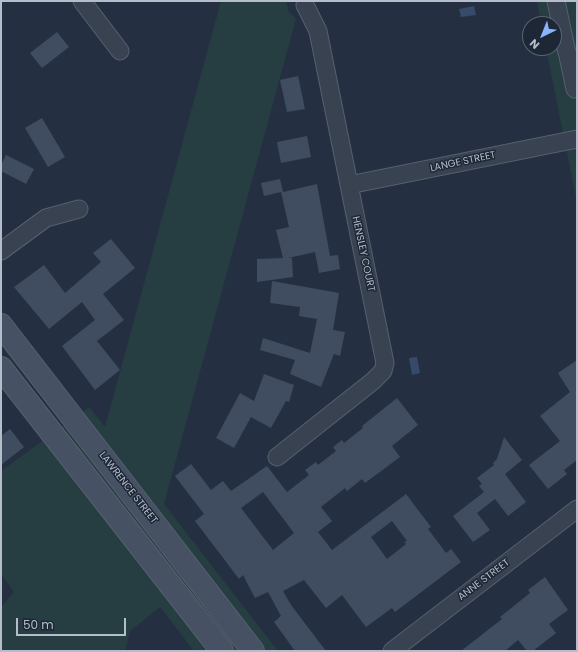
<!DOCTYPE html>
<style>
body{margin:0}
#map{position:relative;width:578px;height:652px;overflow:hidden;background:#243041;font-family:Poppins,sans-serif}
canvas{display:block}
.frame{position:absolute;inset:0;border:2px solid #b5bdcb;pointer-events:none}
.north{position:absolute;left:522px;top:16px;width:40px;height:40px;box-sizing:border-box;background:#1d2736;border:1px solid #5a6372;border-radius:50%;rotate:223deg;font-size:11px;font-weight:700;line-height:16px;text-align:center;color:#b5bdcb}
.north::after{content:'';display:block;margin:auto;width:14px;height:18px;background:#88b3fd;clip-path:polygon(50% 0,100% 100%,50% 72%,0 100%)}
.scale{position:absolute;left:16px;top:618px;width:110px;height:18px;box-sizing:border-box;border:2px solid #b5bdcb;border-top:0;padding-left:5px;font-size:12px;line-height:14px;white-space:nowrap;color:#b5bdcb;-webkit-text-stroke:3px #1d2736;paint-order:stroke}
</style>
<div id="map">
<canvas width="578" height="652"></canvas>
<div class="frame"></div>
<div class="north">N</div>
<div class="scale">50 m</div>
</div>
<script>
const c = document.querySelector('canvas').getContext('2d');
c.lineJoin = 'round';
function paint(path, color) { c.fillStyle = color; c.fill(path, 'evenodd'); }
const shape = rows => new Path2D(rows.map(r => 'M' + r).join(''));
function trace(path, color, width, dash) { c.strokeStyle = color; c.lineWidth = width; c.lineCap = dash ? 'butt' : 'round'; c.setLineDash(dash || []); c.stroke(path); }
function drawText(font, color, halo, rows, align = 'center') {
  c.font = font + ' Poppins,sans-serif'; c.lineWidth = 3; c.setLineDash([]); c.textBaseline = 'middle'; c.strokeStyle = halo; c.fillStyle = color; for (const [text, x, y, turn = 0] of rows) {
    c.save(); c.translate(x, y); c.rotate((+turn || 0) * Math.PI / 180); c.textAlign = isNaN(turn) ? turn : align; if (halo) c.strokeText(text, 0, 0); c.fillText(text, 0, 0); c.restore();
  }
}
paint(shape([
 [221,1,286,1,289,12,296,19,164,504,278,651,194,651,160,607,130,631,125,651,1,651,1,607,14,592,1,574,1,471,89,407,105,427],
 [537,1,577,1,577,202,546,48,554,48,554,24,541,24]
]), '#263e42');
paint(shape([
 [474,6,476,15,461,17,459,9],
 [417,357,420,373,412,375,409,358]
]), '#374a69');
paint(shape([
 [57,32,69,47,42,68,30,53],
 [298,76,305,109,287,112,280,80],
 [42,118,65,157,48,167,25,128],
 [307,136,311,157,281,163,277,142],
 [6,155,34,169,26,184,1,171,1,165],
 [280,179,283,192,317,184,330,256,338,255,340,269,319,273,315,252,288,258,292,258,293,277,257,282,257,259,283,258,276,230,289,227,281,192,264,196,261,183],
 [111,239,135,268,103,294,124,320,97,341,120,370,95,390,62,346,95,320,82,302,49,329,14,287,44,265,65,293,101,262,93,253],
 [272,281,339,293,333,330,345,332,340,356,334,354,321,387,290,374,295,360,260,350,263,338,310,353,317,319,299,316,300,307,270,303],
 [577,360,577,460,564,470,567,474,548,489,529,465,560,441,540,416,570,392,558,373],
 [264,374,294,385,289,402,286,401,271,428,251,417,234,448,216,438,240,393,254,401],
 [397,398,418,425,392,446,400,457,365,483,362,479,347,491,345,488,321,507,332,521,318,532,332,550,406,494,431,527,428,529,446,553,451,549,461,562,395,612,392,608,366,627,342,595,326,608,304,580,283,591,291,605,326,651,295,651,274,622,281,616,268,592,255,598,243,575,239,579,195,521,204,514,175,476,191,464,211,490,223,481,231,491,267,466,287,492,309,475,305,470,316,462,318,465,336,451,333,447,342,440,344,443,363,428,362,426],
 [263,492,294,533,273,550,241,508],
 [392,521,407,541,404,542,406,544,387,559,371,537],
 [10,429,24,447,1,465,1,436],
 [504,437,522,460,505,474,526,502,508,516,495,499,477,513,490,530,473,542,453,516,484,492,479,486,482,484,477,478,494,465,493,463,497,459],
 [545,577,568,610,549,624,556,633,533,651,527,651,518,640,505,651,461,651,502,619,500,617,530,593,528,590]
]), '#404d61');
const street = shape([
 [82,1,120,51],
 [556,1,567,53,577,67],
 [568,56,575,89],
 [349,185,577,139],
 [1,251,46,218,79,209],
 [277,457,373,381,383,371,385,363,318,31,305,5],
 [392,651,577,509]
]);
const secondary = shape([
 [1,325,253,651],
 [1,368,222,651]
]);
trace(street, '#56606e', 19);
trace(secondary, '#56606e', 24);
trace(street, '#384251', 17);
trace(secondary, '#465164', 22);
drawText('10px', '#b5bdcb', '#1d2736', [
 ["LANGE STREET",463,162,-12],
 ["HENSLEY COURT",363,254,78],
 ["LAWRENCE STREET",128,488,52],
 ["ANNE STREET",484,580,-37]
]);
</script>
